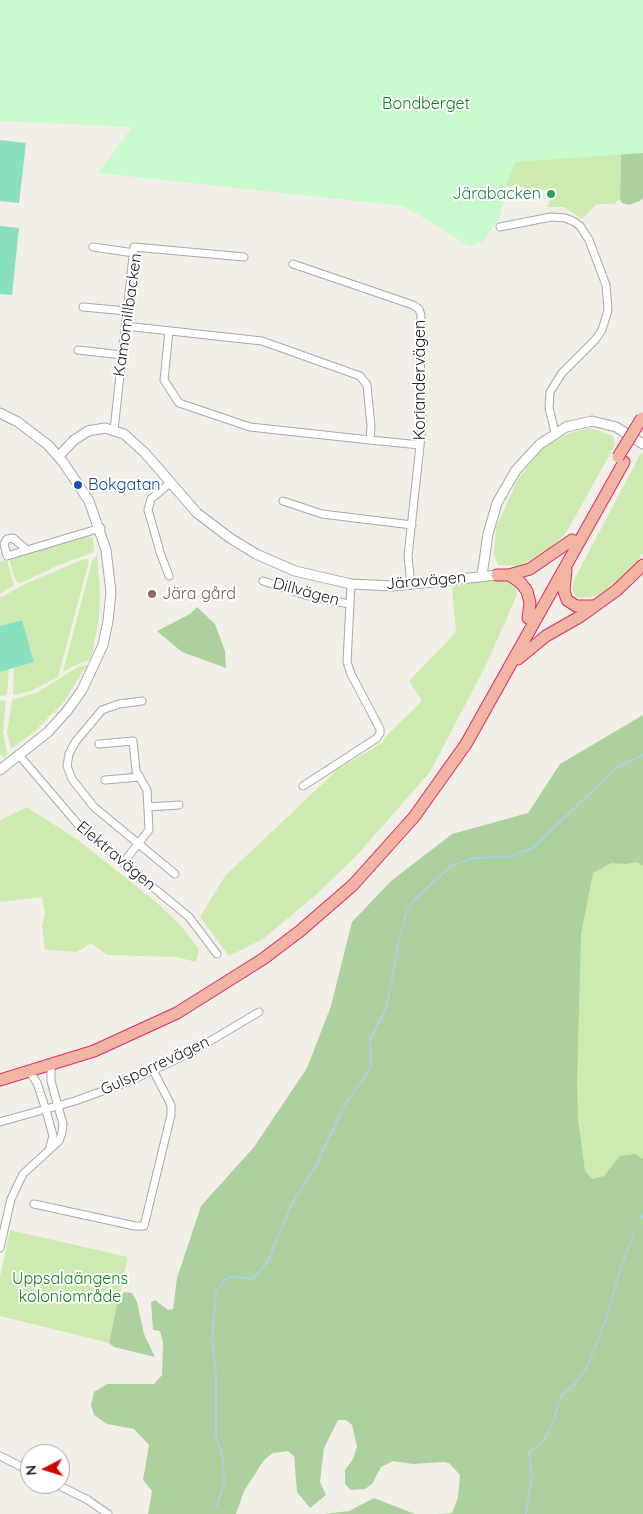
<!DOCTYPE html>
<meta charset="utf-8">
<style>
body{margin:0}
#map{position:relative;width:643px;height:1514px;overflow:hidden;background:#f2efe9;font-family:Quicksand,sans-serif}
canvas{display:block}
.north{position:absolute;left:20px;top:1444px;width:50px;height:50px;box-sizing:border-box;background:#fff;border:1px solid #a7a7a7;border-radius:50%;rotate:265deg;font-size:14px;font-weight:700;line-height:20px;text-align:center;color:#222}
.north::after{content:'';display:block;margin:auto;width:18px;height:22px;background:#d40000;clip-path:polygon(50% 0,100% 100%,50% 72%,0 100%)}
</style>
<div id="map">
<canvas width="643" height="1514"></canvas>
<div class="north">N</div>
</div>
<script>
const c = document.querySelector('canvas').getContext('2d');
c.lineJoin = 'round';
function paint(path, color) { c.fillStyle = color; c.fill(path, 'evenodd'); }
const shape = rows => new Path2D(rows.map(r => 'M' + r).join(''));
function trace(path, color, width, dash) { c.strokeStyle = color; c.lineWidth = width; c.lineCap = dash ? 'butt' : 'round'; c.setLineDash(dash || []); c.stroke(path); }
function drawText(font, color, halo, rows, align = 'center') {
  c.font = font + ' Quicksand,sans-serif'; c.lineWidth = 4; c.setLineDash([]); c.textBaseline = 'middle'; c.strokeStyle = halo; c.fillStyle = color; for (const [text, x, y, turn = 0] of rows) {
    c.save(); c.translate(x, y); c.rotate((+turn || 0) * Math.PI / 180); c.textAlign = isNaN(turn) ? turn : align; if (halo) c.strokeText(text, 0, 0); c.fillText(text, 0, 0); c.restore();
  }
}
paint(shape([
 [623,81,620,199,614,204,597,204,582,219,564,207,547,207,553,194,547,190,513,186,502,187,517,155],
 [590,428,613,436,615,445,566,533,544,554,518,566,498,565,494,554,496,528,519,477,545,446,570,433],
 [641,453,643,454,643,553,628,574,597,596,581,598,576,596,572,589,575,578],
 [88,536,93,538,94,552,59,565,23,582,19,583,15,579,9,559],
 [97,555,100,593,99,618,92,654,89,660,71,667,63,672,92,561],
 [84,559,88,559,89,562,58,677,31,691,13,695,14,668,34,661,22,620,0,626,0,598,25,584],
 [7,560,14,585,0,594,0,562],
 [481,581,506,581,516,587,517,595,486,665,430,772,358,854,318,893,263,939,229,956,200,917,225,876,338,769,382,743,387,735,422,701,409,681,456,632,452,587],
 [87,665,63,703,34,732,11,749,7,733,12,700,38,692,78,667],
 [9,669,7,695,0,696,0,672],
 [0,700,6,701,3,732,7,753,4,759,0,753],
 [27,807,78,840,156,902,181,926,199,949,196,962,176,957,107,955,91,943,77,952,45,950,42,926,45,914,42,897,0,902,0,820],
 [643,820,643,1229,510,1222,585,857],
 [10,1230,128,1257,109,1343,0,1316,0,1277]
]), '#cdebb0');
paint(shape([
 [643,0,643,198,640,201,629,205,622,203,620,199,623,81],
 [197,607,215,624,225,651,226,668,182,652,157,631,190,614],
 [643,715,643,866,637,862,625,864,611,863,593,873,581,934,577,1083,578,1119,585,1171,592,1179,604,1176,620,1156,635,1154,643,1159,643,1514,437,1514,452,1513,458,1497,460,1475,449,1463,444,1462,413,1464,393,1461,381,1467,372,1484,365,1489,351,1490,345,1484,345,1470,353,1459,357,1447,352,1425,346,1420,338,1420,324,1448,320,1482,326,1495,310,1508,297,1492,294,1456,288,1451,273,1453,264,1460,244,1491,236,1514,148,1514,152,1491,143,1480,149,1445,134,1429,107,1424,94,1415,91,1405,94,1392,107,1384,154,1384,162,1375,163,1342,160,1331,153,1330,151,1302,155,1300,168,1310,173,1309,177,1278,201,1206,254,1147,307,1068,331,1006,352,922,391,881,452,834,528,813,560,764],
 [125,1292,132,1293,137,1302,144,1334,155,1357,114,1347,109,1343,119,1296],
 [374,1498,415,1514,323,1514,349,1511]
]), '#add19e');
paint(shape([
 [0,0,643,0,643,153,515,162,506,186,499,219,483,241,469,246,404,206,98,173,132,127,0,121]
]), '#c8facc');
paint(shape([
 [0,140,26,143,19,203,0,201],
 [0,226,19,228,12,295,0,294],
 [22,620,34,662,0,672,0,626]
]), '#88e0be');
trace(shape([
 [640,1220,643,1215],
 [217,1506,224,1484,223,1459,216,1437,216,1376,212,1341,216,1292,226,1279,232,1277,253,1279,268,1261,291,1205,317,1164,343,1108,371,1067,370,1041,387,1005,398,945,406,914,412,902,451,866,473,858,508,857,533,848,616,768,643,755],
 [526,1514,532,1475,529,1453,544,1441,553,1422,561,1396,573,1386,587,1367,606,1319,620,1270,635,1230]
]), '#aad3df', 2);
const minor = shape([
 [500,227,551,217,565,218,573,221,580,226,589,240,606,285,608,310,602,330,595,340,562,373,550,392,549,408,555,432],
 [93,247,134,253],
 [293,264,413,305,419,309,421,315,420,344,422,427,408,556,411,585],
 [83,307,127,311],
 [125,326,262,341,360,376,367,385,371,426,370,440,250,427,179,403,164,380,169,331],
 [78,350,122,355],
 [114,430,134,247,244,257],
 [370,440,420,445],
 [283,501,322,514,412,525],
 [27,550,13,538,7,539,4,544,7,556,94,530,101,528],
 [169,576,161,555,148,510,151,499,170,483],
 [263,581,305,595,349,604],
 [142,701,119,704,102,710,76,741,69,754,67,766,72,779,94,807,175,874],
 [99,744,133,741,136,771,147,790,149,830,123,863],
 [19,755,81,828,189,917,217,954],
 [105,780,140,777],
 [303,786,377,738,380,733,380,729,351,674,347,662,351,584],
 [148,807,179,805],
 [30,1072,37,1083,46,1110,53,1136,50,1147],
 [0,1122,75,1101,130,1081,190,1053,259,1012],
 [34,1204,135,1226,144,1226,171,1115,171,1105,153,1070],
 [0,1248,11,1199,23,1174,59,1141,62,1133,63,1124,51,1081,51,1066],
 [0,1456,30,1471],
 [56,1484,88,1500,108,1514]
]);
const tertiary = shape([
 [0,413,18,422,48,445,63,462,89,501,106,550,111,592,108,621,103,645,82,690,67,711,48,732,0,770],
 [59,456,74,440,88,431,105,428,124,434,145,453,197,513,230,538,256,554,295,571,351,584,394,586,497,575],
 [482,575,488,534,497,503,516,470,540,444,566,427,592,421,616,427,643,444]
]);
const trunk = shape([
 [566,570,564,591,567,600,576,606,594,606],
 [497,575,509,575,530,569,572,540],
 [509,575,520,582,527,591,530,603,528,618],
 [518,659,546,636,581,616,617,590,643,565],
 [0,1080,94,1051,177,1013,263,959,300,931,353,885,414,817,466,744,624,462]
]);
trace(minor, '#a9a9a9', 9);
trace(tertiary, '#a9a9a9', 11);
trace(trunk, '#dc2a67', 13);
trace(minor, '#fff', 7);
trace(tertiary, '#fff', 9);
trace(trunk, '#f2b4a3', 11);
const trunkBridge = shape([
 [618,457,642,418]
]);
trace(trunkBridge, '#dc2a67', 13, []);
trace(trunkBridge, '#f2b4a3', 11);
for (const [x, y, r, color] of [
 [551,194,5,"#2e9e5b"],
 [78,485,5,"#1a4fb4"],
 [152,594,5,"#8d6e63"]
]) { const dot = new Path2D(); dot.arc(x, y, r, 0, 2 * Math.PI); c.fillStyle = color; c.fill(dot); trace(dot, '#fff', 2); }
drawText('16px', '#0c8416', '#fff', [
 ["Bondberget",426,104],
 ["Uppsalaängens",70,1279],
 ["koloniområde",70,1297]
]);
drawText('16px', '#27864d', '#fff', [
 ["Järabacken",541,194]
], 'right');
drawText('16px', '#222', '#fff', [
 ["Kamomillbacken",128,315,-82],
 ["Koriandervägen",420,380,-90],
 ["Järavägen",426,581,-5],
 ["Dillvägen",306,592,15],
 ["Elektravägen",116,856,40],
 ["Gulsporrevägen",155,1066,-25]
]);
drawText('16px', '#164399', '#fff', [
 ["Bokgatan",88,485]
], 'left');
drawText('16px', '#785e54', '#fff', [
 ["Jära gård",162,594]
], 'left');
</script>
